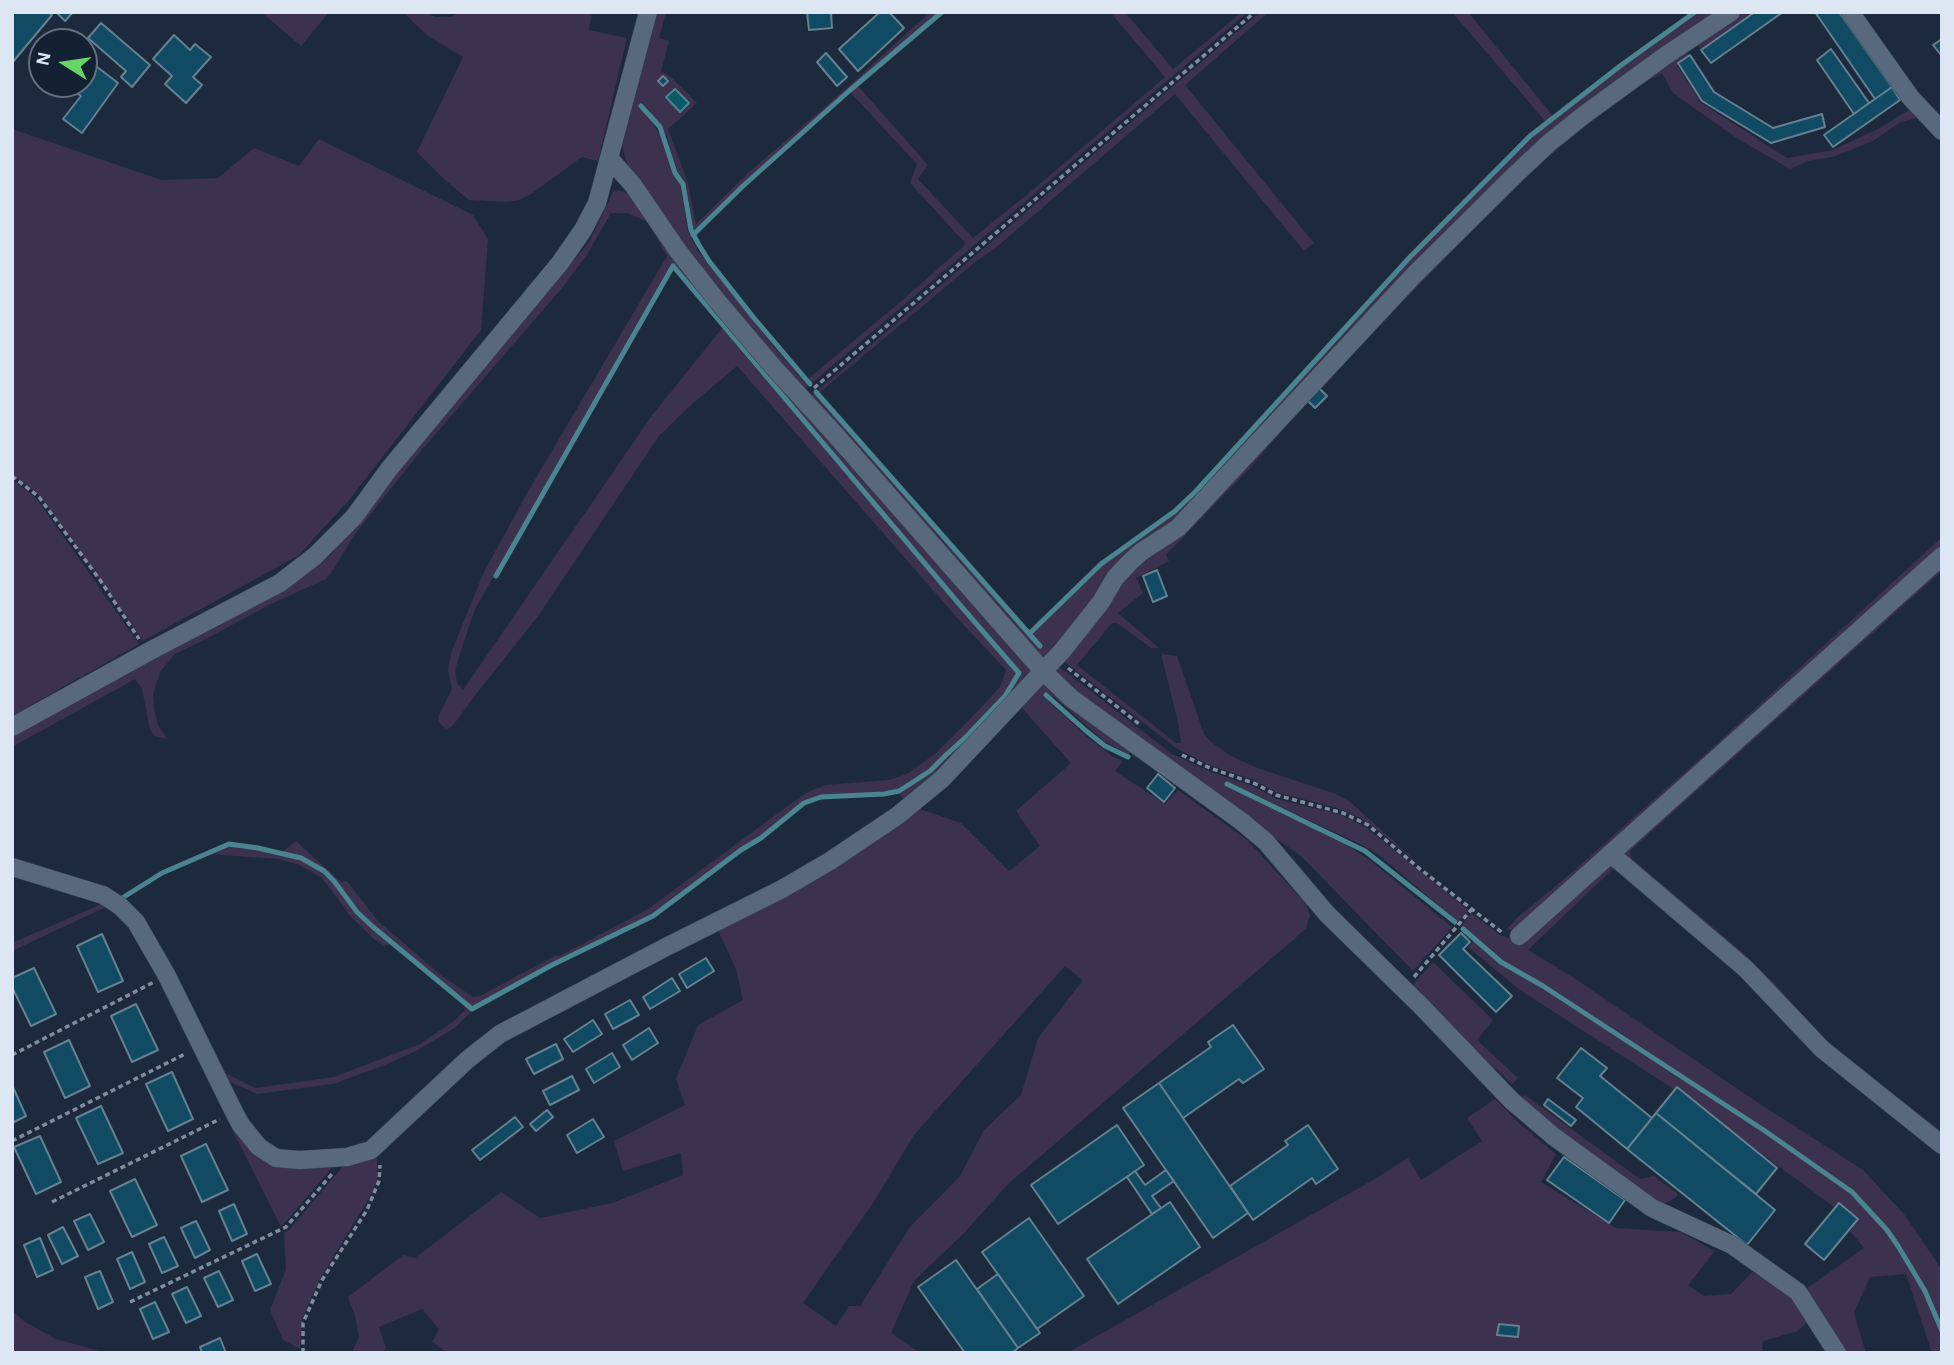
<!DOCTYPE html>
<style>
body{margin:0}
#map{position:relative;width:1954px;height:1365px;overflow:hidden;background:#1d2a3d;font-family:"Alegreya Sans",sans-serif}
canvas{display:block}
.frame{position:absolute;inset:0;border:14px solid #dde6f3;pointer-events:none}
.north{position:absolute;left:28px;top:28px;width:70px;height:70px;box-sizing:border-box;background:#132132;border:2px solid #64707f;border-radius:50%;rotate:282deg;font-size:19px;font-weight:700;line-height:28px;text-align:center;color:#dde6f3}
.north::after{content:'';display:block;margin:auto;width:24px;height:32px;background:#68d465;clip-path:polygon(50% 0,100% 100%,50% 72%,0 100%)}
</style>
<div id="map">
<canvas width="1954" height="1365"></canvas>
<div class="frame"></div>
<div class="north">N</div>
</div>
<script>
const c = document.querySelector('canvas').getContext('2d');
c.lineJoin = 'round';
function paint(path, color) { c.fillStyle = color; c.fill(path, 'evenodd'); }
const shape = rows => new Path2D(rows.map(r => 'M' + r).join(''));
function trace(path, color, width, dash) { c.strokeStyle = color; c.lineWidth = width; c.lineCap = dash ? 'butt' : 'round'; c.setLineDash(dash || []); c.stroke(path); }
paint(shape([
 [261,12,329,12,301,46],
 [403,12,425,12,435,17,450,17,462,12,592,12,589,30,627,38,598,161,582,157,531,194,519,200,507,202,469,200,445,180,417,152,463,57,428,36],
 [657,12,666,12,659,38,669,41,661,71,672,78,697,103,668,129,688,183,696,224,748,173,848,87,911,29,931,12,941,12,848,90,742,185,694,233,686,185,683,178,675,170,667,136,647,108,642,103,639,105,639,108,651,121,663,140,673,172,680,183,688,231,698,251,777,350,808,386,804,390,800,390,666,224,628,165,624,154,622,146],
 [1110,12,1125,12,1173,69,1242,12,1248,12,811,384,808,379,899,303,966,244,910,183,917,164,850,92,858,86,928,165,918,179,973,238,1035,188,1165,77],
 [1260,12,1269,12,1185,85,1314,243,1304,251,1175,94,999,245,974,263,819,393,817,391],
 [1452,12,1468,12,1553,116,1545,121],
 [1698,12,1720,12,1514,172,1044,665,810,397,815,393,1041,648,1042,646,1032,633,1101,567,1141,535,1174,514,1198,492,1397,273,1527,140,1619,68],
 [1744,12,1753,12,1701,49,1697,44],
 [1686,51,1689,56,1677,65,1700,102,1787,158,1833,150,1880,128,1912,108,1922,116,1899,123,1873,141,1833,157,1808,161,1790,169,1738,139,1673,93,1662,73,1637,87,1593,119,1526,175,1379,326,1324,386,1321,383,1502,192,1552,147],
 [12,129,162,180,218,178,254,148,299,166,319,139,473,215,488,239,481,330,350,499,299,555,143,641,40,496,12,474],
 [614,190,623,191,638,201,1027,664,1031,672,941,774,904,801,899,792,931,772,968,737,1006,697,1020,671,961,604,672,264,475,609,465,638,455,670,457,683,463,690,653,414,723,327,959,606,1018,673,1004,695,966,735,945,754,930,770,913,781,898,790,884,793,820,796,803,802,760,837,740,849,652,915,551,964,472,1008,374,926,358,911,335,880,324,870,302,857,282,852,296,841,341,882,347,881,378,921,442,976,473,997,480,996,556,955,560,956,648,909,804,794,825,785,889,780,907,774,936,753,972,717,1000,687,1006,670,959,620,737,366,691,405,659,436,538,616,470,702,452,727,446,729,438,722,439,715,452,689,448,670,451,653,483,574,527,493,667,256,648,222,627,213,611,213,586,256,562,288,421,451,354,535,334,569,326,579,273,603,204,640,175,654,160,672,153,694,154,709,158,725,167,739,155,736,150,730,142,689,135,679,12,747,12,736,296,581,330,555,418,446,589,242],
 [1305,404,1250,468,1166,555,1169,561,1136,578,1143,593,1118,613,1159,648,1151,648,1117,623,1112,623,1077,665,1176,743,1181,743,1178,722,1161,654,1177,656,1204,734,1210,741,1231,756,1257,768,1336,794,1349,801,1419,864,1380,832,1363,820,1350,813,1334,807,1275,792,1257,781,1209,765,1176,748,1062,660,1116,584,1153,552,1169,545],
 [12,479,37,499,139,644,12,716],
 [1942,537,1942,550,1515,929,1506,930,1519,916,1569,875,1723,738],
 [1942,558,1942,571,1631,850,1630,854,1632,859,1741,951,1774,983,1832,1047,1942,1132,1942,1143,1875,1090,1618,853],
 [1058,666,1172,754,1211,772,1253,786,1277,799,1342,815,1365,827,1469,910,1458,922,1378,854,1360,844,1229,783,1228,787,1344,843,1371,861,1452,927,1413,971,1301,856,1166,762,1051,673],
 [1044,678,1134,749,1128,755,1104,741,1054,697,1046,695,1049,702,1086,736,1112,756,1123,761,1115,771,1165,804,1178,790,1247,840,1306,904,1310,915,1306,928,1292,941,1008,1184,965,1232,914,1281,891,1333,920,1353,448,1353,432,1342,439,1329,422,1309,379,1327,386,1348,383,1353,352,1353,359,1336,355,1316,348,1297,403,1255,415,1258,501,1192,540,1218,612,1203,683,1175,681,1153,623,1171,614,1141,685,1105,676,1079,698,1025,743,1000,736,969,718,930,917,808,961,823,1009,871,1040,846,1016,811,1071,763,1020,706],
 [1065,966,1083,980,1038,1038,1021,1095,984,1130,960,1176,910,1227,860,1306,849,1306,836,1326,803,1303,875,1200,914,1135],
 [229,845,258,849,301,859,311,864,333,882,356,912,392,944,385,946,374,939,351,917,322,878,300,865,279,859,207,854],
 [1609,862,1617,865,1528,950,1571,976,1757,1102,1863,1170,1904,1214,1942,1270,1942,1327,1927,1291,1899,1245,1889,1229,1853,1191,1766,1130,1543,984,1502,961,1462,925,1471,913,1500,935,1512,939],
 [104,903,108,906,12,951,12,943],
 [1474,941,1500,963,1542,987,1695,1086,1764,1132,1851,1193,1886,1231,1924,1292,1942,1334,1942,1353,1932,1353,1906,1274,1870,1277,1854,1313,1866,1353,1844,1353,1803,1291,1864,1248,1850,1231,1856,1223,1672,1088,1520,990,1468,947],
 [1433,962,1493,1020,1477,1040,1518,1078,1512,1084,1464,1040,1413,985],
 [468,1007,472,1011,456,1027,418,1050,385,1065,333,1084,257,1094,222,1078,217,1069,255,1088,334,1077,420,1044,454,1021],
 [1525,1095,1640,1179,1654,1176,1678,1194,1675,1198,1662,1205,1654,1205,1521,1100],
 [1495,1099,1521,1125,1556,1154,1541,1182,1616,1228,1680,1232,1715,1251,1688,1285,1704,1296,1731,1294,1752,1272,1782,1286,1809,1321,1798,1331,1763,1341,1762,1353,1067,1353,1373,1180,1408,1158,1421,1180,1482,1141,1467,1118],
 [232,1117,261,1153,337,1162,281,1227,227,1119],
 [370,1154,377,1159,377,1181,371,1195,321,1277,302,1319,300,1349,283,1340,270,1310,286,1269,284,1233,289,1230,349,1159],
 [12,1310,25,1322,56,1339,107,1353,12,1353]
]), '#3c314e');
const water = shape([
 [675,89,689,103,680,112,666,97,675,89]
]);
paint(water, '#0a5a65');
trace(water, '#498490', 2);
trace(shape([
 [641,106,660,127,663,136,675,173,683,184,691,230,699,245,709,261,754,318,810,384],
 [693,235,743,186,849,91,942,12],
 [816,392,1040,646],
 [1030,633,1101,564,1175,511,1196,491,1410,257,1530,136,1620,66,1695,12],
 [1046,695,1085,730,1105,746,1128,757],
 [1227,784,1365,851,1455,922],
 [119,900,162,873,229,844,258,848,301,858,324,871,334,881,357,912,373,927,472,1009,552,965,653,916,741,850,761,838,804,803,821,797,884,794,899,791,913,782,930,771,946,755,967,736,1005,696,1019,673,960,605,673,266,496,576],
 [1463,929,1501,962,1543,986,1765,1131,1852,1192,1887,1230,1898,1246,1925,1291,1942,1331]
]), '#498490', 5);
const building = shape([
 [12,12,48,12,52,15,12,63,12,12],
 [56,12,73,12,65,21,56,12],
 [807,12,831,12,832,28,809,30,807,12],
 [880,12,889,12,904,28,858,71,839,49,880,12],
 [1755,12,1783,12,1711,63,1701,50,1755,12],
 [1815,12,1839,12,1892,87,1875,99,1815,12],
 [101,23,150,65,132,87,121,77,126,71,88,38,101,23],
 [174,35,190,50,195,44,211,57,193,77,202,85,186,103,165,84,172,76,153,59,174,35],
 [1942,39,1942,54,1941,55,1933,45,1942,39],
 [1831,49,1869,103,1854,114,1817,60,1831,49],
 [826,53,847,77,837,86,817,62,826,53],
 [1690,55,1714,92,1773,128,1822,114,1825,127,1771,143,1702,101,1678,63,1690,55],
 [84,57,118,83,82,133,63,119,81,96,64,84,84,84,84,57],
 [663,76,668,81,663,86,658,81,663,76],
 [1892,87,1900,100,1833,147,1824,135,1892,87],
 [1318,387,1327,396,1315,408,1306,399,1318,387],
 [1157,570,1167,596,1153,602,1143,576,1157,570],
 [1158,774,1175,788,1164,802,1147,788,1158,774],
 [1461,933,1470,942,1463,949,1512,996,1496,1012,1439,955,1461,933],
 [102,934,123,981,98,992,77,946,102,934],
 [706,958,714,971,687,988,679,974,706,958],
 [34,968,56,1014,31,1026,12,987,12,978,34,968],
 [672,978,680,991,650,1009,643,997,672,978],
 [630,1000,639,1015,613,1029,605,1014,630,1000],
 [136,1004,158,1050,132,1062,111,1016,136,1004],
 [593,1020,602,1034,573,1052,564,1039,593,1020],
 [1233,1025,1264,1069,1243,1083,1239,1079,1183,1118,1159,1083,1211,1047,1208,1042,1233,1025],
 [649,1028,658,1043,632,1060,623,1045,649,1028],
 [69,1040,90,1086,65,1098,44,1052,69,1040],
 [556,1044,563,1059,534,1074,526,1059,556,1044],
 [1581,1048,1607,1068,1600,1076,1652,1118,1627,1149,1576,1107,1583,1098,1557,1078,1581,1048],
 [612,1053,620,1067,594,1083,586,1069,612,1053],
 [172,1072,193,1119,168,1131,146,1084,172,1072],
 [572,1076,579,1090,550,1105,543,1091,572,1076],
 [1159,1083,1248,1213,1213,1238,1123,1108,1159,1083],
 [12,1085,26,1116,12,1123,12,1085],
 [1677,1087,1777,1168,1756,1194,1656,1113,1677,1087],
 [1548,1099,1576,1120,1571,1126,1544,1105,1548,1099],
 [101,1106,123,1153,98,1164,76,1118,101,1106],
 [547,1110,553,1117,536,1131,530,1124,547,1110],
 [1656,1113,1775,1210,1747,1245,1627,1149,1656,1113],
 [515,1117,523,1127,480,1160,472,1150,515,1117],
 [593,1119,604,1137,577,1153,567,1135,593,1119],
 [1117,1125,1144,1165,1058,1224,1031,1185,1117,1125],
 [1308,1125,1338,1169,1316,1184,1312,1178,1253,1220,1230,1186,1288,1145,1285,1141,1308,1125],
 [40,1136,61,1182,36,1194,14,1147,40,1136],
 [206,1144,228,1190,202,1202,181,1156,206,1144],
 [1564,1157,1625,1200,1609,1223,1547,1180,1564,1157],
 [1166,1170,1174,1181,1152,1196,1161,1208,1152,1214,1127,1177,1135,1171,1145,1185,1166,1170],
 [135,1179,157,1225,132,1237,110,1191,135,1179],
 [1170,1202,1200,1247,1118,1304,1087,1259,1170,1202],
 [1839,1203,1858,1219,1824,1260,1805,1244,1839,1203],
 [234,1204,247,1234,232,1241,219,1211,234,1204],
 [90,1214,104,1242,88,1250,74,1221,90,1214],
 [1029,1218,1084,1296,1037,1329,982,1252,1029,1218],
 [196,1221,210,1250,195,1258,181,1228,196,1221],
 [63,1227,78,1256,62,1264,48,1235,63,1227],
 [164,1237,178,1266,162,1273,149,1244,164,1237],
 [40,1238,53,1270,37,1277,24,1245,40,1238],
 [132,1252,145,1282,130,1289,117,1259,132,1252],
 [257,1254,271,1284,255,1291,242,1261,257,1254],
 [956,1260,1018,1348,1012,1353,965,1353,918,1287,956,1260],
 [100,1271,113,1302,98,1309,85,1277,100,1271],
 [219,1271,233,1300,218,1307,204,1278,219,1271],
 [998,1274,1040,1333,1018,1348,977,1289,998,1274],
 [187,1287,201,1316,186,1323,172,1294,187,1287],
 [155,1302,169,1332,153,1339,140,1309,155,1302],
 [1499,1324,1519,1326,1518,1337,1497,1335,1499,1324],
 [220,1338,226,1353,202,1353,200,1347,220,1338]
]);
paint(building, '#104a63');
trace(building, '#65808f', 2);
const minor = shape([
 [1850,12,1911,98,1942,131],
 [609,158,633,185,678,251,718,302,774,368,832,431,1043,671,1071,698,1241,821,1266,842,1327,914,1421,1006,1512,1101,1553,1136,1652,1208,1732,1245,1798,1292,1837,1353],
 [12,727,148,652,280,583,315,556,354,517,389,469,560,263,583,230,597,203,648,12],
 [1612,855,1746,969,1822,1049,1942,1145],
 [12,867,103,895,120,906,136,922,167,976,234,1112,241,1125,259,1147,276,1158,300,1160,347,1157,371,1150,467,1060,500,1034,666,947,782,889,830,861,897,816,942,779,1063,650,1101,602,1115,578,1130,562,1141,552,1178,528,1414,275,1516,174,1549,143,1584,115,1665,56,1731,12],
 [1519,936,1942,556]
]);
trace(minor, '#3a4655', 19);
trace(shape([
 [814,388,1255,12],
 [12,476,39,497,100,580,139,639],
 [1068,668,1139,724],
 [1182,755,1210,768,1256,784,1276,795,1343,813,1368,825,1420,869,1504,934],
 [1414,977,1471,910],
 [12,1055,154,982],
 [12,1141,185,1054],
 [52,1202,220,1119],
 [130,1302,286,1227,332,1174],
 [303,1353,303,1323,322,1280,367,1210,379,1181,380,1165]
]), '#808b9b', 3.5, [5, 3.5]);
trace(minor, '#58687d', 18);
</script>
